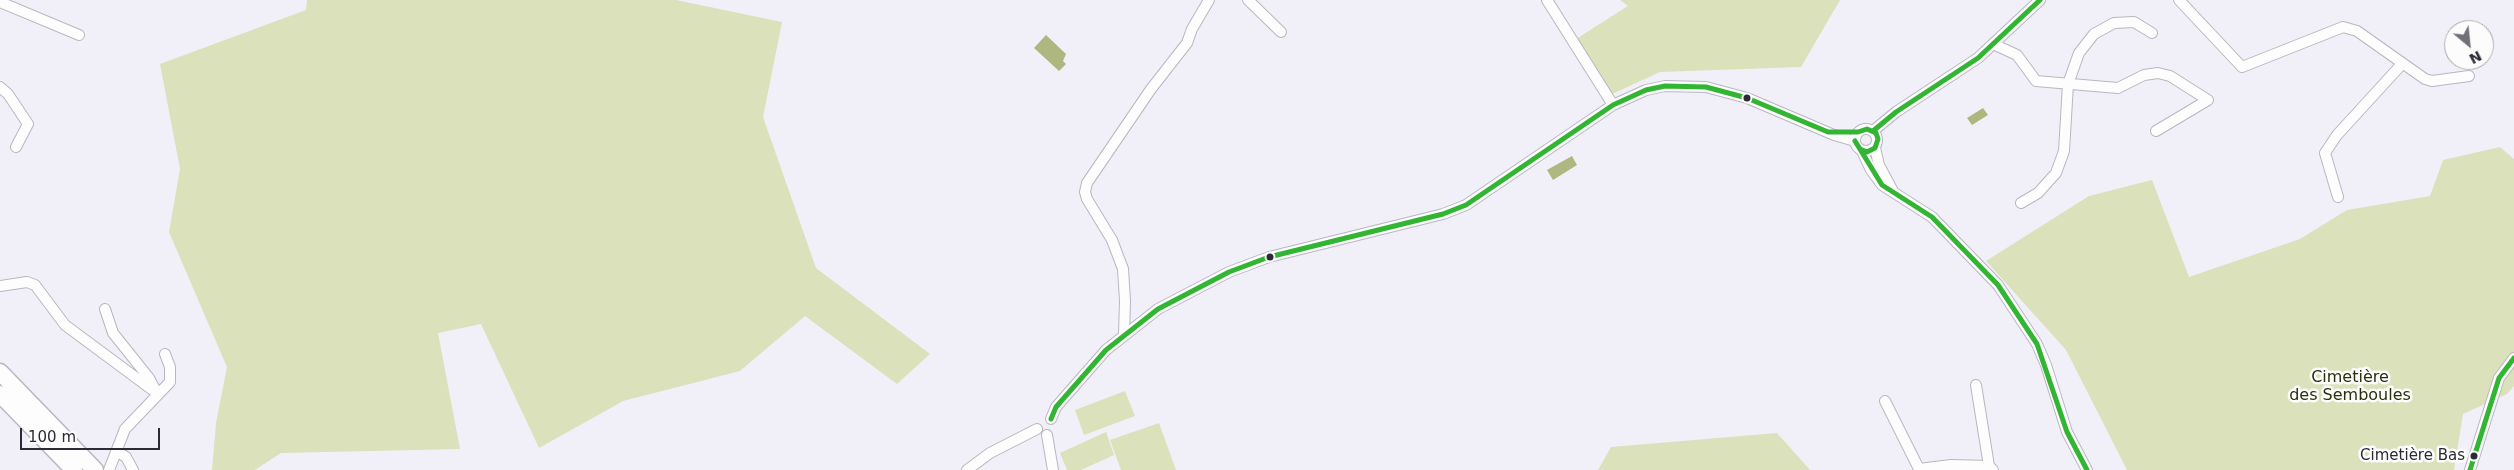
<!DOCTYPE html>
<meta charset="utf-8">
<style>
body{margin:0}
#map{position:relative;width:2514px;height:470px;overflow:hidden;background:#f1f0f8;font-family:"DejaVu Sans",sans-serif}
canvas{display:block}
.north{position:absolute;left:2444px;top:20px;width:50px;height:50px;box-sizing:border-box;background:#fcfcfc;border:1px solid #a9a8ac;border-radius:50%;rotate:152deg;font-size:14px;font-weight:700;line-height:20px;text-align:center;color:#2c2b35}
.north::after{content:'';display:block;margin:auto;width:18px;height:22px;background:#717079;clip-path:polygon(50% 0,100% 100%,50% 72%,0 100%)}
.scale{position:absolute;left:20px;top:428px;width:140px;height:22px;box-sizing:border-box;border:2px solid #2c2b35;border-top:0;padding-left:6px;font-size:15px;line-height:18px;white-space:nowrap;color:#2c2b35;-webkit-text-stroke:4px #fcfcfc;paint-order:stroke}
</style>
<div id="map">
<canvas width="2514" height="470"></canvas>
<div class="north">N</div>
<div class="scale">100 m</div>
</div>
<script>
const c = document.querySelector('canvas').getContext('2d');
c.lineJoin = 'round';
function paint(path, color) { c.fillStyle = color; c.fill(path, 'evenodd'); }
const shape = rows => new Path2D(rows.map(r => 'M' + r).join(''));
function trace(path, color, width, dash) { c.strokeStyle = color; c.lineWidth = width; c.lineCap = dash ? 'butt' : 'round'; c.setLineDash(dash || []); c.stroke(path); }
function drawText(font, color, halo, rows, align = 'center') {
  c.font = font + ' "DejaVu Sans",sans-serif'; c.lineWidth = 5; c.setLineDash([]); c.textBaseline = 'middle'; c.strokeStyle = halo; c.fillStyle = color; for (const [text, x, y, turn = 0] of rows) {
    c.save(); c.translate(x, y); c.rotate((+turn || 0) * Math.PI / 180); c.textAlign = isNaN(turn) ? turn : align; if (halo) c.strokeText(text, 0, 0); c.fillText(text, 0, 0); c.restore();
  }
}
paint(shape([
 [307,0,676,0,782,22,763,117,816,268,930,354,897,384,805,316,740,371,623,401,539,448,481,324,438,333,460,449,281,453,255,470,212,470,216,423,227,367,169,232,180,169,160,64,306,10],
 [1620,0,1840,0,1801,67,1660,72,1612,94,1576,39,1628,6],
 [2500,147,2514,159,2514,386,2507,394,2463,414,2454,470,2127,470,2066,350,1986,261,2089,196,2152,180,2189,277,2300,239,2347,210,2430,196,2443,160],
 [1125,391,1135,416,1084,435,1075,410],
 [1159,423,1176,470,1121,470,1110,440],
 [1106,432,1114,455,1081,470,1067,470,1060,453],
 [1777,433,1810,470,1598,470,1611,447]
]), '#dae1bb');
paint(shape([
 [1046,35,1066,54,1063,61,1066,64,1059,71,1034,48],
 [1983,108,1988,115,1972,125,1967,118],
 [1572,156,1577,165,1553,180,1547,170]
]), '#aeb77f');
const street = shape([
 [1248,0,1281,32],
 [1547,0,1613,105],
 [2179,0,2242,67,2343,27,2357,31,2425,79,2432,81,2469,76],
 [0,2,79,35],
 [1993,44,2017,55,2036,81,2118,88,2144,75,2158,73,2170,76,2208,100,2156,131],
 [0,87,8,94,28,124,16,147],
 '1855 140a11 11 0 1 1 22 0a11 11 0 1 1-22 0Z',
 [1873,131,1896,112,1978,58,2040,0],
 [1875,148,1879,165,1894,193],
 [1862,151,1871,170,1882,185,1932,217,1998,285,2037,344,2046,365,2067,432,2087,470],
 [2338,197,2325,153,2337,135,2402,64],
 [2021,203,2038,193,2056,173,2064,151,2068,84,2079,53,2094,34,2114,23,2134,22,2152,33],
 [0,286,27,282,35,285,65,325,158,394],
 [105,309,113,333,149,378,156,391],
 [1124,335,1125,301,1123,269,1112,240,1087,199,1085,192,1087,183,1151,89,1187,43,1192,29,1209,0],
 [1976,385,1989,466],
 [1885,401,1919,469,1951,465,1989,466,1993,470],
 [1051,419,1056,407,1106,350,1158,309,1229,272,1269,257,1443,214,1466,205,1613,105,1646,90,1665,86,1706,87,1747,98,1834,135,1855,141],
 [1047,435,1053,470],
 [116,451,126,457,133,470],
 [109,470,125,429,170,382,170,367,165,354],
 [967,470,990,453,1037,429],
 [2470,470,2499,378,2514,358]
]);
const primary = shape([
 [0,372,95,470],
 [0,394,74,470]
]);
trace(street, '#b8b7bf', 12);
trace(primary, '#b8b7bf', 19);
trace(street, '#fdfdfe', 10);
trace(primary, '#fdfdfe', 16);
trace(shape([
 [1873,131,1896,112,1978,58,2040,0],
 [1855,141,1882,185,1932,217,1998,285,2037,344,2067,432,2087,470],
 [1051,419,1056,407,1106,350,1158,309,1229,272,1269,257,1443,214,1466,205,1613,105,1646,90,1665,86,1706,87,1747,98,1828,132,1858,132,1867,129,1876,133,1878,139,1875,148,1867,152,1860,149,1855,141],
 [2470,470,2499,378,2514,358]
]), '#31b532', 5);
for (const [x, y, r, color] of [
 [1747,98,4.5,"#2c2b35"],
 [1270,257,4.5,"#2c2b35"],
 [2474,456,4.5,"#2c2b35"]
]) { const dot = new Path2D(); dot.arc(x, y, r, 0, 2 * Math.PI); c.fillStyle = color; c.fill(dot); trace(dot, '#fcfcfc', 2); }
drawText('15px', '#2c2b35', '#fcfcfc', [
 ["Cimetière Bas",2465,456]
], 'right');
drawText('16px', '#2a300b', '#fcfcfc', [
 ["Cimetière",2350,378],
 ["des Semboules",2350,396]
]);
</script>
